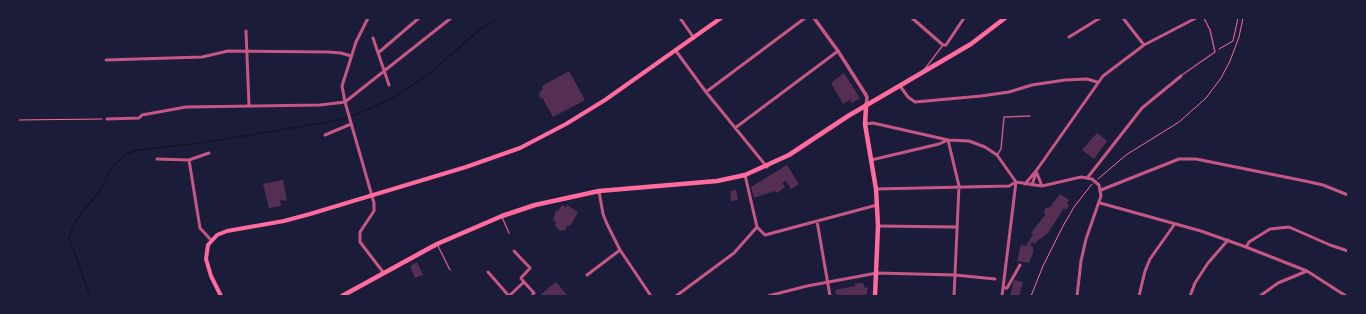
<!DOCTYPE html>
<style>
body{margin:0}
#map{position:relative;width:1366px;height:314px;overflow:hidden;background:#1b1b3a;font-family:Manrope,sans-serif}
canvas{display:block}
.frame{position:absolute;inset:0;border:19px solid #1b1b3a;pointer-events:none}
</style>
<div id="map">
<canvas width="1366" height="314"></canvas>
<div class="frame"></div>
</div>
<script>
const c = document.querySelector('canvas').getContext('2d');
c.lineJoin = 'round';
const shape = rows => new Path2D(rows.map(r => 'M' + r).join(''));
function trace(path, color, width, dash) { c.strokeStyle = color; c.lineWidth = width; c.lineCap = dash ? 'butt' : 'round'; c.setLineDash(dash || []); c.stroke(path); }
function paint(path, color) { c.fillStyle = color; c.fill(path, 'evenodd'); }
trace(shape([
 [90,296,69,238,74,224,82,212,100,191,111,168,125,154,138,150,201,143,340,120,355,115,395,97,430,73,479,30,499,18]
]), '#12122b', 1.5);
paint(shape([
 [569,71,585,100,553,117,542,97,540,99,539,93,542,90,543,91,542,86],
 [844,73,860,98,852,103,850,100,843,104,831,83],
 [1097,133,1107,141,1094,159,1082,150],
 [787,165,799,184,791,189,786,181,782,183,785,187,777,193,775,191,754,198,751,187],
 [283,180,287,201,280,200,281,206,269,208,263,184],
 [736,190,738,200,731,201,730,191],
 [1060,194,1069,200,1067,203,1069,206,1066,210,1064,208,1048,233,1041,239,1040,238,1035,244,1032,242,1030,245,1033,247,1033,253,1029,263,1017,261,1021,245,1026,246,1033,234,1031,233,1045,215,1044,211,1046,208,1050,207],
 [562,205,566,207,567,205,578,212,571,225,567,226,565,230,560,231,555,226,556,222,553,220,556,210,558,211],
 [417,262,423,275,415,278,410,266],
 [1014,280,1023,282,1019,296,1010,296],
 [556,282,568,296,541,296,541,294],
 [859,283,863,283,864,287,868,288,866,296,837,296,835,290,855,286,855,284]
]), '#542f53');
trace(shape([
 [1219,49,1233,41,1238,18],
 [18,120,102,119],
 [1098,179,1126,155,1179,122,1206,98,1221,78,1230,61,1239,37,1243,18],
 [1031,296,1043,266,1063,226,1074,207,1092,184]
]), '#ff6b9d', 1);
trace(shape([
 [924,70,943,45],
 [1182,75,1215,52,1210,30,1204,18],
 [997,155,1001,149,1004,117,1030,116],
 [502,217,509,233],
 [437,244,450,270]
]), '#c65784', 1.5);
trace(shape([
 [368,18,356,42,342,86,345,102,374,203,374,211,360,232,360,242,383,272],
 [680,18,694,38],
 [912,18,943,45,946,45,964,18],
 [1123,18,1144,45],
 [246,31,249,105],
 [1069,37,1100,18],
 [373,38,389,85],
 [676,51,706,92,767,167],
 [378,53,419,18],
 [106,60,202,57,228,51,328,52,341,53,351,56],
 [900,86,908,97,915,102,981,96,1009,92,1032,85,1065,80,1087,79,1097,82],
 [706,92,805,18],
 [107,119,139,118,142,115,186,107,320,105,345,102,451,18],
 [865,124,873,123,948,140,969,141,985,147,997,155,1016,182,1002,296],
 [735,128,838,51],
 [325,135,351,124],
 [948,140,959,186,954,296],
 [157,159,189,160,200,228,211,240],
 [189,160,209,153],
 [871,160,939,144,948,140],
 [1036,171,1042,186],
 [745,175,757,227],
 [1088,177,1142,108,1181,76],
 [1025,184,1036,171,1103,76,1144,45,1196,18],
 [1032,185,1036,173],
 [876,189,1009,186,1016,182,1042,186,1081,177,1092,179,1099,185,1101,196,1086,239,1081,261,1077,296],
 [1101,190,1179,159,1196,159,1305,181,1323,185,1348,195],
 [599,191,603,214,607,224,620,250,651,296],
 [1100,203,1201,231,1246,247,1307,271,1346,296],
 [817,221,830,296],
 [878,226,957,227],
 [1246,247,1249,242,1270,229,1289,227,1330,245,1348,251],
 [488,272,509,296],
 [587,275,620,250],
 [524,282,534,293,532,296],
 [1004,288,1007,288,1020,265],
 [510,295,524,282,521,278,530,268,514,251],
 [676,296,734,253,757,227,765,235,877,205],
 [768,296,807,286,877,273,955,275,995,279],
 [1139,296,1145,271,1150,259,1174,225],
 [1190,296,1195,283,1208,263,1228,240],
 [1260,296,1278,283,1307,271]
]), '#c65784', 3);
trace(shape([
 [814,18,838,51,866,95,867,98,866,106]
]), '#c65784', 3.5);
trace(shape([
 [221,296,211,276,206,259,208,245,217,235,227,231,284,221,310,214,466,167,520,148,566,124,605,100,721,18]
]), '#ff6b9d', 4);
trace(shape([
 [866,107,865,124,876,189,878,226,875,296],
 [342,296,437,244,502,216,535,205,599,191,717,181,745,175,789,155,848,116,971,44,1005,18]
]), '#ff6b9d', 4.5);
</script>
